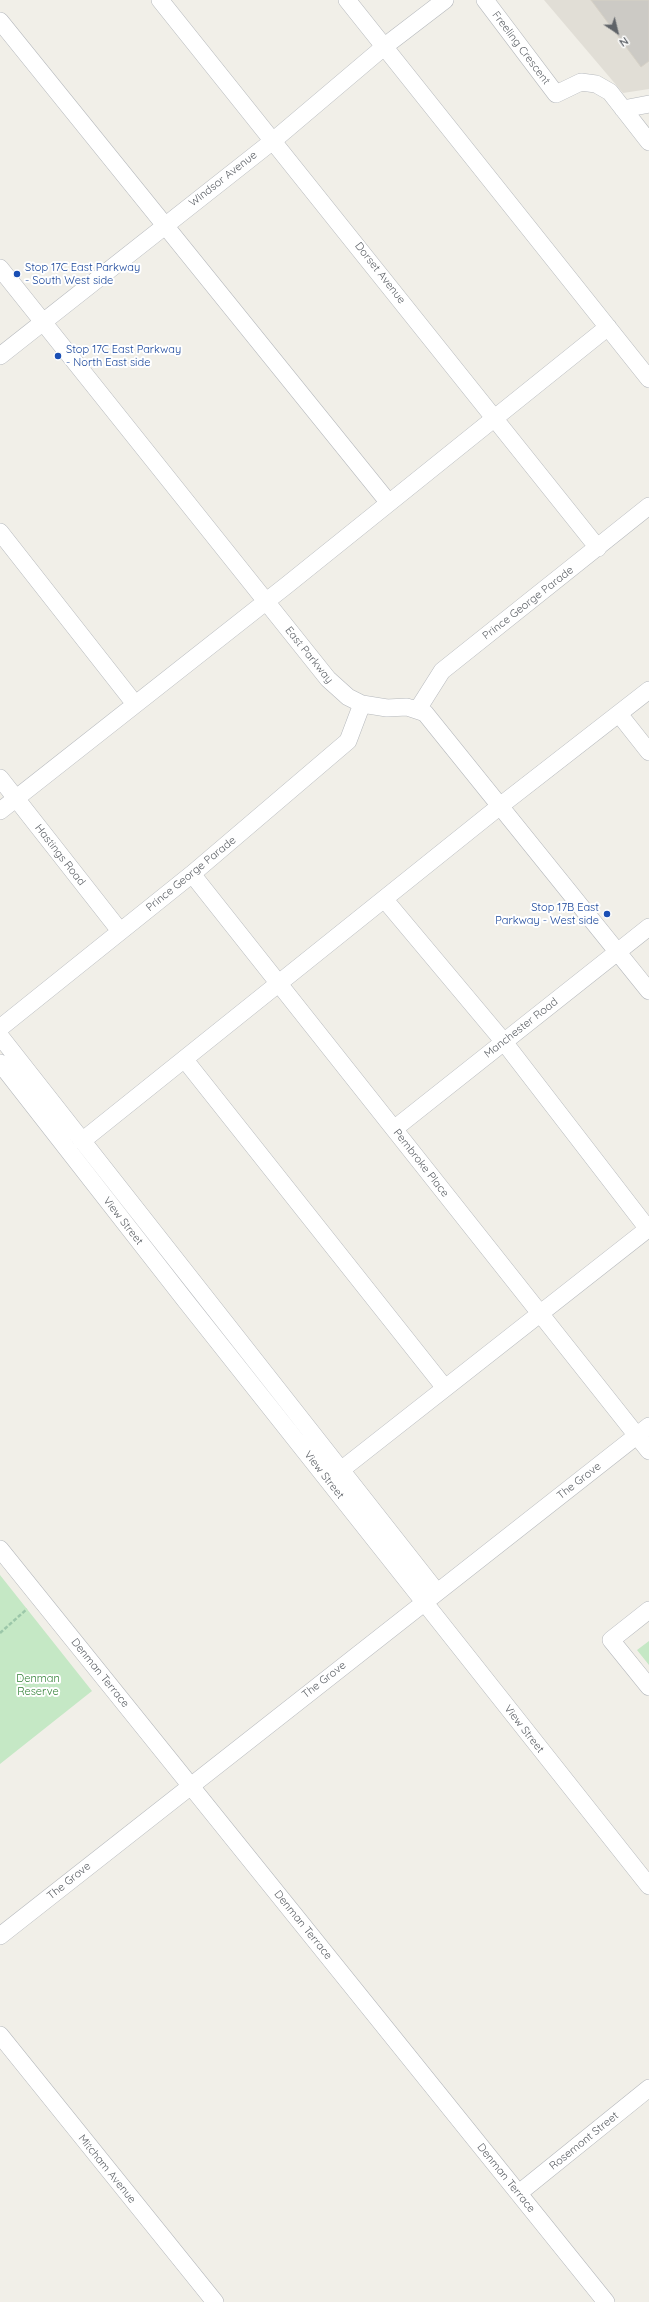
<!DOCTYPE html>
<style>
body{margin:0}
#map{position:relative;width:649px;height:2302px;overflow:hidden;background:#f1efe8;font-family:Quicksand,sans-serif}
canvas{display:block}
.north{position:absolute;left:597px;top:12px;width:40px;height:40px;-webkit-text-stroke:3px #fff;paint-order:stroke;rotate:145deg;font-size:11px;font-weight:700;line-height:16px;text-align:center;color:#5f6368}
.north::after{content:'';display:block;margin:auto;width:14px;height:18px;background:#5f6368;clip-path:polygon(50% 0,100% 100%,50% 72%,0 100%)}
</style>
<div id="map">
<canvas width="649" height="2302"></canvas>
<div class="north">N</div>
</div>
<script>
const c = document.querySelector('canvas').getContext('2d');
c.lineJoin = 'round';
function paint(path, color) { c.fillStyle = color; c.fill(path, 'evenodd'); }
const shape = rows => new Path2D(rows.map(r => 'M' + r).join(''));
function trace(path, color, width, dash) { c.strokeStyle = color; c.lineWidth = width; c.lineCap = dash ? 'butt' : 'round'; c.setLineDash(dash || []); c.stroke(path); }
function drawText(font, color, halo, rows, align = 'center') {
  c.font = font + ' Quicksand,sans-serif'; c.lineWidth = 4; c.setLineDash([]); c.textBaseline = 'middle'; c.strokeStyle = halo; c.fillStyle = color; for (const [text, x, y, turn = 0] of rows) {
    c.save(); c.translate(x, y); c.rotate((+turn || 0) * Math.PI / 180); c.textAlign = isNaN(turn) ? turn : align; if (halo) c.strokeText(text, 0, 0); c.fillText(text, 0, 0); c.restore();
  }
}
paint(shape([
 [544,0,649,0,649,89,623,93]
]), '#e1ded6');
paint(shape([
 [0,1575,92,1691,0,1764],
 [649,1641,649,1665,637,1650]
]), '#c5e8c5');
const building = shape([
 [591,0,649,0,649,61,641,67,591,0]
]);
paint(building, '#cccac5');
trace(building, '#d6d1c6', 1);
const minor = shape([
 [160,0,598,548],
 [347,0,649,379],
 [485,0,556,94,581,82,596,84,610,92,649,142],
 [0,21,389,503],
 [623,109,649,104],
 [0,268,328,679,348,697,362,704,387,708,407,707,425,713,649,991],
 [0,356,274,140,385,46,445,0],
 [0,532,135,704],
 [418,709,442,671,649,506],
 [619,714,649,752],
 [0,778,120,931],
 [0,811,287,585,608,327],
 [192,874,649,1451],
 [385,900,504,1042,648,1229],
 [0,1028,192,874,348,741,362,704],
 [0,1036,437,1592],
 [185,1060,445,1388],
 [0,1063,185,1300,649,1886],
 [394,1129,649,927],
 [82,1141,500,806,649,690],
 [341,1470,649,1228],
 [0,1549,606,2302],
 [649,1610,611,1640,649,1687],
 [0,1936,649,1426],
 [0,2035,215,2302],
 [519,2193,649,2088]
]);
trace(minor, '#b5b8bc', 18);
trace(shape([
 [0,1633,27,1609]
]), '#9cc7a9', 2.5, [4, 2]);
trace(minor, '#fff', 17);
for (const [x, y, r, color] of [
 [17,274,4,"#1a4fb4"],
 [58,356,4,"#1a4fb4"],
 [607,914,4,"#1a4fb4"]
]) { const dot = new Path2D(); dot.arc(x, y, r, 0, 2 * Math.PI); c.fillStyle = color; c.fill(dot); trace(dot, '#fff', 1.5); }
drawText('11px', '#5f6368', '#fff', [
 ["Freeling Crescent",521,48,53],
 ["Windsor Avenue",223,179,-38],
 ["Dorset Avenue",380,273,52],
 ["Prince George Parade",528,603,-38],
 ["East Parkway",309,655,51],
 ["Hastings Road",60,855,52],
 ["Prince George Parade",191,874,-39],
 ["Manchester Road",521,1028,-38],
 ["Pembroke Place",421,1163,52],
 ["View Street",123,1221,52],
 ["View Street",324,1475,52],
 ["The Grove",579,1481,-38],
 ["Denman Terrace",100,1673,51],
 ["The Grove",324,1680,-38],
 ["View Street",524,1729,52],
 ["The Grove",69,1881,-39],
 ["Denman Terrace",303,1925,51],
 ["Rosemont Street",584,2141,-39],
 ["Mitcham Avenue",107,2169,51],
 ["Denman Terrace",506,2178,51]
]);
drawText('11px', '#164399', '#fff', [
 ["Stop 17C East Parkway",25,268],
 ["- South West side",25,281],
 ["Stop 17C East Parkway",66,350],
 ["- North East side",66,363],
 ["Stop 17B East",599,908,"right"],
 ["Parkway - West side",599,921,"right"]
], 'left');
drawText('11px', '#348238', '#fff', [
 ["Denman",38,1679],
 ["Reserve",38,1692]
]);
</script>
